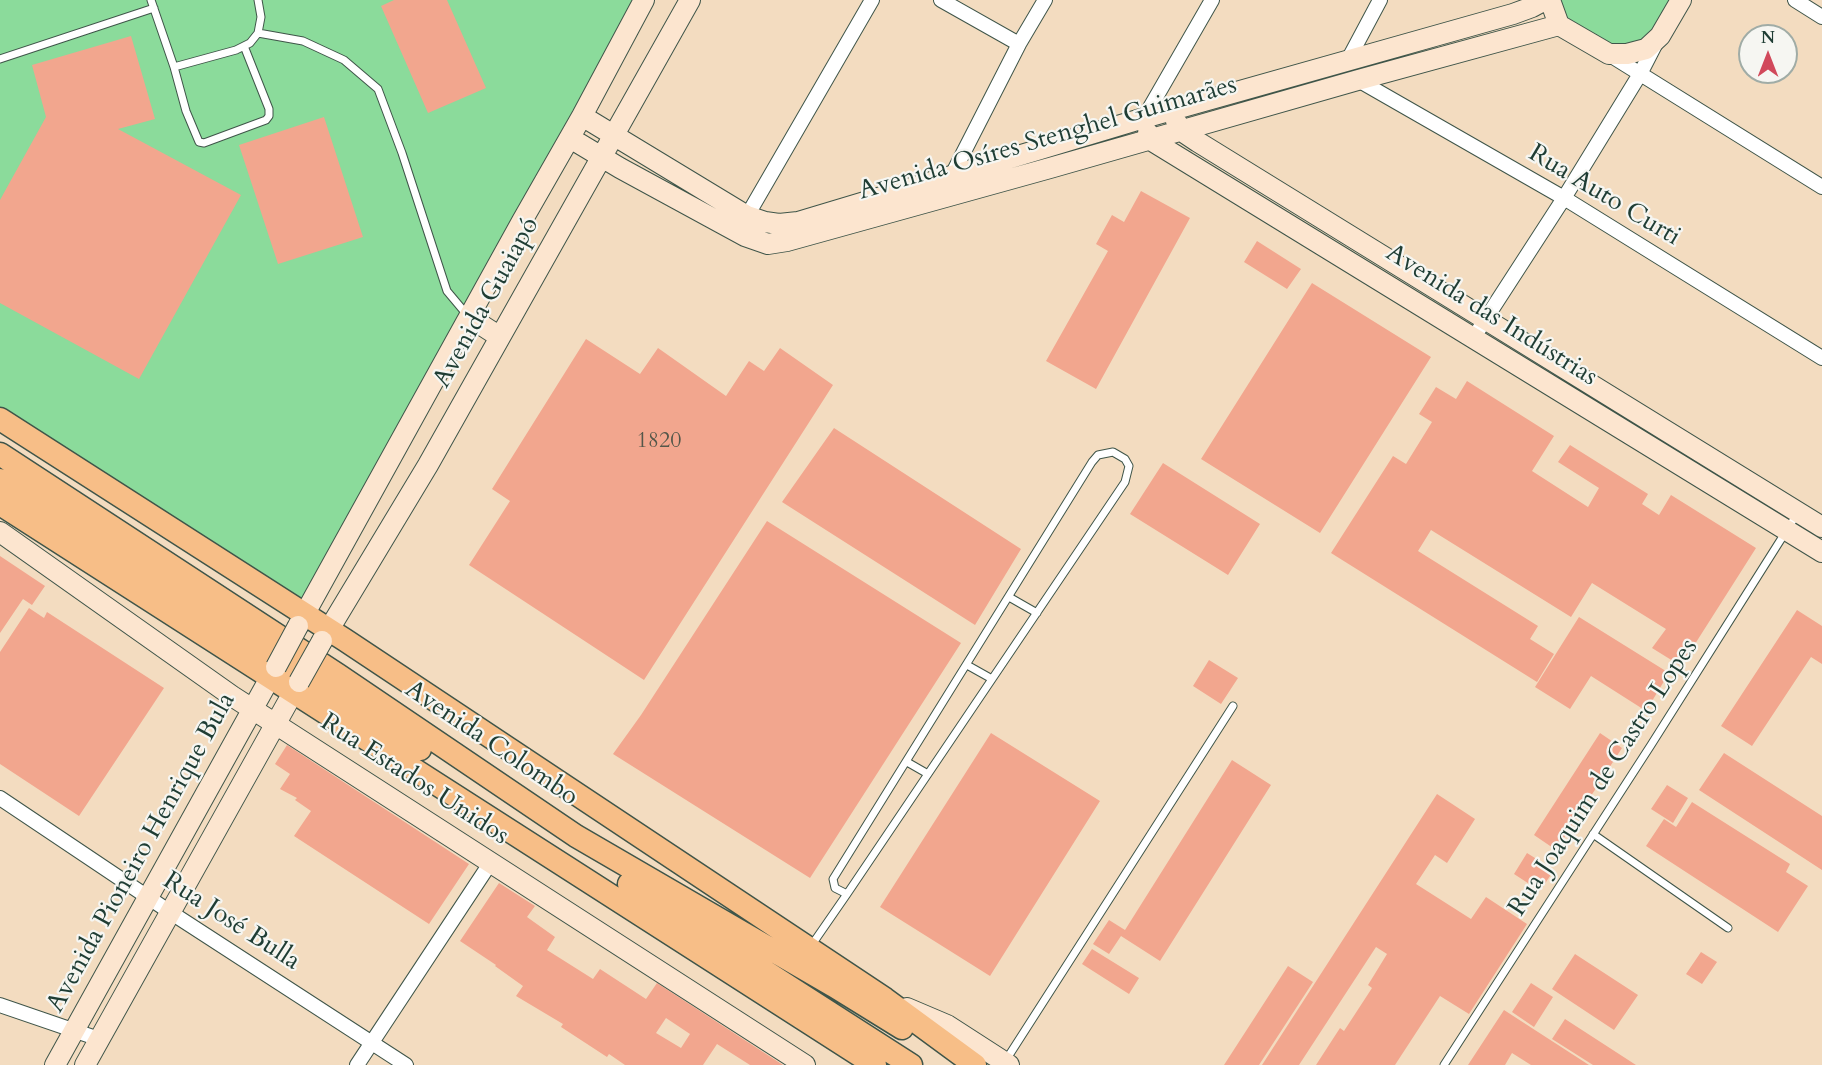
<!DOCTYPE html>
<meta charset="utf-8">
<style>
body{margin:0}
#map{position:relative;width:1822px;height:1065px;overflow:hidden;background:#f3dcc0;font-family:Cardo,serif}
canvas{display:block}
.north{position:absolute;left:1738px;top:24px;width:60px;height:60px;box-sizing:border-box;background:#f6f6f2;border:2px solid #a0aca6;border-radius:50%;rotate:0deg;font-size:16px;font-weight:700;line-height:24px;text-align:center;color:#1f3d34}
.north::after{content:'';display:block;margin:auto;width:21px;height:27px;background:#d1495b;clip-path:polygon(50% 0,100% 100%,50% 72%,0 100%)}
</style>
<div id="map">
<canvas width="1822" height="1065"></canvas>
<div class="north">N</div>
</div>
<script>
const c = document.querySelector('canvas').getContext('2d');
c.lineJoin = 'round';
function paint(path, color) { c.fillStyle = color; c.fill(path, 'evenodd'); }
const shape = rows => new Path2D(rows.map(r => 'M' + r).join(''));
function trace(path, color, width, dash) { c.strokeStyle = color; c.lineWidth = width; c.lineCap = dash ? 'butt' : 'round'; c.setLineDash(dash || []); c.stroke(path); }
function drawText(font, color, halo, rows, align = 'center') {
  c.font = font + ' Cardo,serif'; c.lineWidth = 4.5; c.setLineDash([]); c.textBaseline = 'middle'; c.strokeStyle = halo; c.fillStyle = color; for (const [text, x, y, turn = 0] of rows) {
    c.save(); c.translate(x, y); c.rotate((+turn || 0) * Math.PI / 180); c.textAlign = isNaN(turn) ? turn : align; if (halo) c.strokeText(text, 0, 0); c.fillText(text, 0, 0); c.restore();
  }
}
paint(shape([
 [0,0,644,0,303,614,0,419],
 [1550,0,1681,0,1660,36,1627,54,1559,25]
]), '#8bdb9b');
paint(shape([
 [394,0,447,0,486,88,428,113,381,6],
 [131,36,155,119,118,129,241,195,139,379,0,303,0,200,46,117,32,65],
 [324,117,363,237,278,264,239,145],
 [1141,191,1190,218,1096,389,1046,361,1108,251,1096,244,1112,215,1124,222],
 [1257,241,1301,269,1287,289,1244,262],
 [1312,283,1431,357,1320,533,1201,459],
 [586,339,640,374,658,348,726,396,749,361,764,371,780,348,833,385,644,680,469,565,510,501,492,489],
 [1467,381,1554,436,1532,471,1588,507,1599,488,1558,462,1570,445,1648,494,1642,504,1659,515,1671,495,1756,548,1681,666,1652,648,1666,629,1592,583,1571,617,1431,530,1418,551,1538,626,1530,639,1554,654,1537,682,1331,553,1393,456,1406,464,1432,422,1419,414,1436,387,1456,399],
 [834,428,1021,549,975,625,782,502],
 [1163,463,1260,524,1228,575,1130,514],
 [767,521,961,643,810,878,613,754,641,715],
 [0,556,45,586,32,605,23,599,0,633],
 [29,608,44,618,47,612,164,688,79,816,0,764,0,652],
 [1797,610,1822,626,1822,664,1811,657,1752,746,1721,726],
 [1579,617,1669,673,1646,711,1591,676,1570,709,1535,687],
 [1209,660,1238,678,1221,704,1193,686],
 [991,733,1100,801,990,976,880,907],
 [1600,733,1622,748,1556,850,1534,835],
 [287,745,469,864,429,924,294,836,311,811,295,800,297,798,280,789,290,774,275,764],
 [1724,753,1822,816,1822,870,1699,790],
 [1232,760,1271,785,1160,961,1121,936,1109,954,1093,944,1109,920,1125,930],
 [1667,785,1688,798,1673,823,1651,809],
 [1437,794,1475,819,1447,863,1435,855,1416,884,1471,919,1486,897,1527,924,1469,1014,1440,996,1395,1065,1316,1065,1340,1028,1344,1031,1372,988,1368,985,1387,954,1376,947,1299,1065,1262,1065],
 [1692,802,1790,864,1786,872,1808,886,1778,932,1646,846,1664,819,1676,827],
 [1527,853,1554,870,1540,891,1514,874],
 [499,883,535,906,527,917,555,937,547,950,593,979,600,969,646,999,657,983,783,1065,750,1065,717,1044,703,1065,625,1065,609,1054,607,1057,561,1027,563,1024,516,996,523,986,495,966,496,965,460,941],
 [666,1018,690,1034,681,1048,656,1033],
 [1092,949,1139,978,1129,994,1082,964],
 [1701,952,1717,962,1702,984,1686,974],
 [1575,954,1638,995,1614,1030,1552,989],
 [1288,966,1313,982,1259,1065,1224,1065],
 [1531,983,1553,997,1534,1027,1512,1012],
 [1504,1010,1589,1065,1531,1065,1512,1053,1505,1065,1468,1065],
 [1565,1019,1636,1065,1593,1065,1552,1039]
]), '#f2a68e');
const lane = shape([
 [151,0,174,67,186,111,199,142,204,143,266,120,269,116,269,109,244,46],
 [258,33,303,41,344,60,378,89,402,153,447,291,468,316],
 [0,59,154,8],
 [174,67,236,50,250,43,258,33,261,17,258,0],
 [1009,597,1037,613],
 [967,665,992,679],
 [907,762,928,774],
 [1593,834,1728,928],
 [811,946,847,894,1125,482,1129,466,1125,459,1113,452,1098,455,1092,462,833,879,835,888,847,894],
 [1006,1060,1233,706],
 [1444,1065,1651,745,1797,514]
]);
const street = shape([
 [941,0,1019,44],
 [1795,0,1822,17],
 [1610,55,1822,187],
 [1348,60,1380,0],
 [1358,80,1564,198,1822,358],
 [1144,118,1212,0],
 [952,175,1019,44,1045,0],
 [747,216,872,0],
 [1474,337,1564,198,1640,74,1656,43],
 [0,798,170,912,406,1065],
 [0,1005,99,1039],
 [357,1065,491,862]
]);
const secondary = shape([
 [1550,0,1559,25,1609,54,1627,54,1646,49,1660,36,1681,0],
 [582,116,747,216,765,222,779,224,798,222,1144,118,1513,14,1532,7,1545,0],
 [1176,121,1180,130,1198,142,1822,527],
 [1148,133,1149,139,1822,552],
 [570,138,620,168,745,236,768,244,787,241,1050,168,1358,80,1559,25],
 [469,317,500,337],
 [0,532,232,696,805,1065],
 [298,626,522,221,582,116,644,0],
 [322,641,428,465,690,0],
 [907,1008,947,1025,1009,1065],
 [55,1065,276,667],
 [85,1065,299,682]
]);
const primary = shape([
 [0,419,345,640,885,999,975,1065],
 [0,454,338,675,576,836,834,986,902,1028],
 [0,480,420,749],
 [0,504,875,1065],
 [629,884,911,1065]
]);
trace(lane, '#3f5549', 9);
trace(street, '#3f5549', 16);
trace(secondary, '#3f5549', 22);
trace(primary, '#3f5549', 25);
trace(lane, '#fff', 7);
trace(street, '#fff', 14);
trace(secondary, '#fce5cf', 20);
trace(primary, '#f7be87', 22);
const secondaryBridge = shape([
 [276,667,298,626],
 [299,682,322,641]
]);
trace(secondaryBridge, '#3f5549', 22, []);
trace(secondaryBridge, '#fce5cf', 20);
drawText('22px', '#54574a', null, [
 ["1820",659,442]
]);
drawText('26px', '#1f3d34', '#f6f6f2', [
 ["Avenida Osíres Stenghel Guimarães",1048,139,-16],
 ["Rua Auto Curti",1604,196,31],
 ["Avenida Guaiapó",487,303,-61],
 ["Avenida das Indústrias",1491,316,32],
 ["Avenida Colombo",491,744,34],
 ["Rua Joaquim de Castro Lopes",1604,778,-57],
 ["Rua Estados Unidos",414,780,33],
 ["Avenida Pioneiro Henrique Bula",142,853,-61],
 ["Rua José Bulla",231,922,33]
]);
</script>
